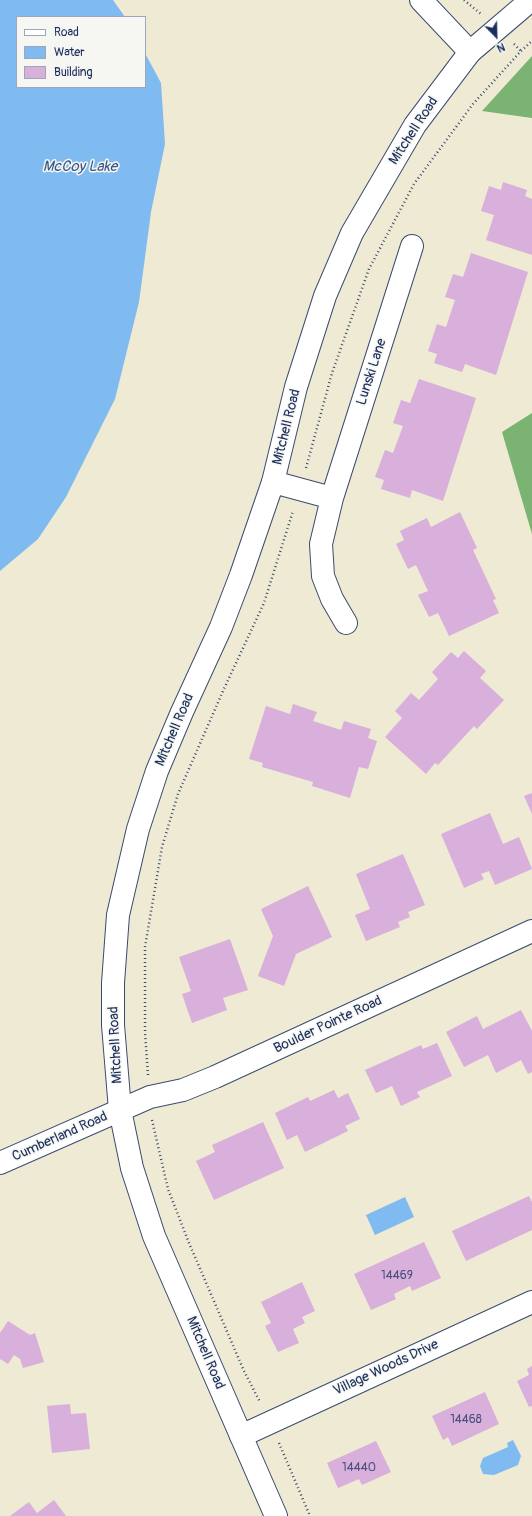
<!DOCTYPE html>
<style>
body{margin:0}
#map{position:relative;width:532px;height:1516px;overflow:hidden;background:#eeead3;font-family:Pangolin,sans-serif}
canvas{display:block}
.legend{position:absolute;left:16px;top:16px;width:130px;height:72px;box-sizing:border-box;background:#f6f6f2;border:1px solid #9ea6b7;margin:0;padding:5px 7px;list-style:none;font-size:12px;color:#1b2f5e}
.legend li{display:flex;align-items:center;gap:8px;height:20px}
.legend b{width:20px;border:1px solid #9ea6b7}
.north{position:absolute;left:476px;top:16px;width:40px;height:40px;-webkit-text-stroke:3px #f6f6f2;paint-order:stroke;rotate:157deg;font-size:11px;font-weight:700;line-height:16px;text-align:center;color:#1b2f5e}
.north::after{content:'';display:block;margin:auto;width:14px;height:18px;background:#1b2f5e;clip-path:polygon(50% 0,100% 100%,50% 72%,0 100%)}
</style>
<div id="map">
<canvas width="532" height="1516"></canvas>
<ul class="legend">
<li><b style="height:5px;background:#fff"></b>Road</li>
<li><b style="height:11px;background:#7fbaf1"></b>Water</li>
<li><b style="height:11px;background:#d9afdb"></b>Building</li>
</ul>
<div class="north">N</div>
</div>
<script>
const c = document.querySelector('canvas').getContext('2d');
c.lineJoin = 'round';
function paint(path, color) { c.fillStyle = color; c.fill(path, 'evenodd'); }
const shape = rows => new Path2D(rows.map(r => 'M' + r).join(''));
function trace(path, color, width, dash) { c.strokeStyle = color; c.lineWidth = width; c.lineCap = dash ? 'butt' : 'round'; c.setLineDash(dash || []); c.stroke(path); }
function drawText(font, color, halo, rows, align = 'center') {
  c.font = font + ' Pangolin,sans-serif'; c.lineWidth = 3; c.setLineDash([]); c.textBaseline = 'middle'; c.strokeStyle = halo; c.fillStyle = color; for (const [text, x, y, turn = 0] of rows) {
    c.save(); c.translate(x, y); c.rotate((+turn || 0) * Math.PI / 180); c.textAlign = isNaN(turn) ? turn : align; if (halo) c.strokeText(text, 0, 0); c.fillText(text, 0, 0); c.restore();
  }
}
paint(shape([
 [532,56,532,118,482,111],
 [532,413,532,534,502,432]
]), '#7ab372');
paint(shape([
 [0,0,113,0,125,17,17,17,17,87,145,87,145,53,161,83,165,144,151,212,139,302,115,399,66,497,38,539,0,571],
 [405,1197,414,1217,375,1235,366,1215],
 [513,1440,521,1456,518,1465,494,1475,483,1474,480,1466,483,1458,508,1447,507,1443]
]), '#7fbaf1');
paint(shape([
 [503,182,527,190,525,196,532,199,532,255,486,240,494,215,481,211,489,186,501,190],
 [471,253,528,272,496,375,465,364,462,372,434,363,437,354,428,351,437,324,446,327,455,300,445,297,453,274,463,277],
 [419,379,476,398,443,501,412,490,410,498,381,489,384,480,375,477,385,450,393,453,403,426,393,423,401,400,410,403],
 [460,512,477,548,473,550,496,599,493,600,499,613,449,636,438,613,429,617,418,595,428,591,416,565,408,569,396,544,404,540,400,531,427,518,431,527],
 [464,651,486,671,480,678,504,700,477,729,474,726,438,765,435,763,426,774,385,737,402,718,395,711,411,693,419,700,438,679,432,672,451,652,458,658],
 [293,704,317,712,313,721,341,730,344,721,371,729,368,738,377,741,368,769,359,767,350,798,312,786,313,782,262,767,263,763,249,759,266,706,290,714],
 [532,793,532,814,524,796],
 [490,813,503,844,519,837,532,869,495,885,489,871,481,874,484,879,464,888,441,834],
 [403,854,425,905,408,912,410,917,398,922,400,927,366,941,355,915,370,909,356,874],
 [308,886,332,937,296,954,284,986,258,976,273,936,261,909],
 [230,939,248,990,223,998,227,1010,192,1023,182,994,191,991,179,957],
 [521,1010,532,1031,532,1072,528,1074,521,1060,496,1073,488,1055,464,1067,446,1032,477,1016,483,1029],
 [437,1043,452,1076,417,1092,420,1097,401,1106,392,1086,376,1093,365,1070,421,1045,423,1049],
 [334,1090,338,1098,348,1093,360,1119,345,1126,348,1131,305,1152,297,1135,287,1140,275,1113,308,1097,310,1101],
 [263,1122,284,1168,214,1200,196,1161,215,1152,212,1145],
 [529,1196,532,1202,532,1230,466,1261,452,1231],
 [424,1242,441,1278,412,1291,410,1286,394,1294,396,1299,371,1310,354,1274],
 [302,1282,315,1311,302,1317,305,1323,293,1329,299,1343,278,1352,265,1326,271,1323,261,1302],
 [8,1321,30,1335,35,1333,44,1362,23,1368,20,1359,14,1355,8,1364,0,1359,0,1333],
 [532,1366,532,1406,529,1407,517,1381,529,1375,527,1369],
 [485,1392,499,1424,452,1446,448,1437,443,1440,432,1416],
 [70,1404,71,1414,86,1413,90,1449,52,1453,47,1406],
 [376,1441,391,1472,362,1485,359,1479,338,1488,327,1463],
 [54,1500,66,1516,10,1516,29,1502,37,1513]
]), '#d9afdb');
const minor = shape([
 [421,0,470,52],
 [273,482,332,498],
 [346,623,332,599,323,576,321,544,332,498,412,246],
 [0,1163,150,1097,183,1090,215,1077,532,931],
 [241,1436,532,1302]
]);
const major = shape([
 [276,1516,154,1236,132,1168,120,1110,113,1025,113,983,118,915,138,829,157,771,182,712,221,627,241,575,273,482,296,387,325,296,352,233,415,125,470,52,531,0]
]);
trace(minor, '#3b4b70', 24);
trace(major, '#3b4b70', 24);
trace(shape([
 [464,0,481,14],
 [514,44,521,51],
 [306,468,332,373,369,269,414,184,473,104,521,51,532,41],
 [148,1075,145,1032,145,947,162,847,178,794,223,691,264,603,293,511],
 [152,1120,168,1189,189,1243,244,1371,260,1402],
 [279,1443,310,1516]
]), '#3b4b70', 2.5, [1, 3]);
trace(minor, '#fff', 22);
trace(major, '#fff', 22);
drawText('12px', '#4a4f7d', null, [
 ["14469",397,1276],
 ["14468",466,1420],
 ["14440",359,1468]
]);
drawText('14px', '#1b2f5e', '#f6f6f2', [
 ["Mitchell Road",414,131,-57],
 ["Lunski Lane",372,372,-72],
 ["Mitchell Road",287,427,-76],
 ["Mitchell Road",175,730,-67],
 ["Boulder Pointe Road",328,1025,-25],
 ["Mitchell Road",116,1045,-93],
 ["Cumberland Road",60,1137,-24],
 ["Mitchell Road",205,1353,67],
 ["Village Woods Drive",386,1368,-25]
]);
drawText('italic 15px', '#39598a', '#f6f6f2', [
 ["McCoy Lake",80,167]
]);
</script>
